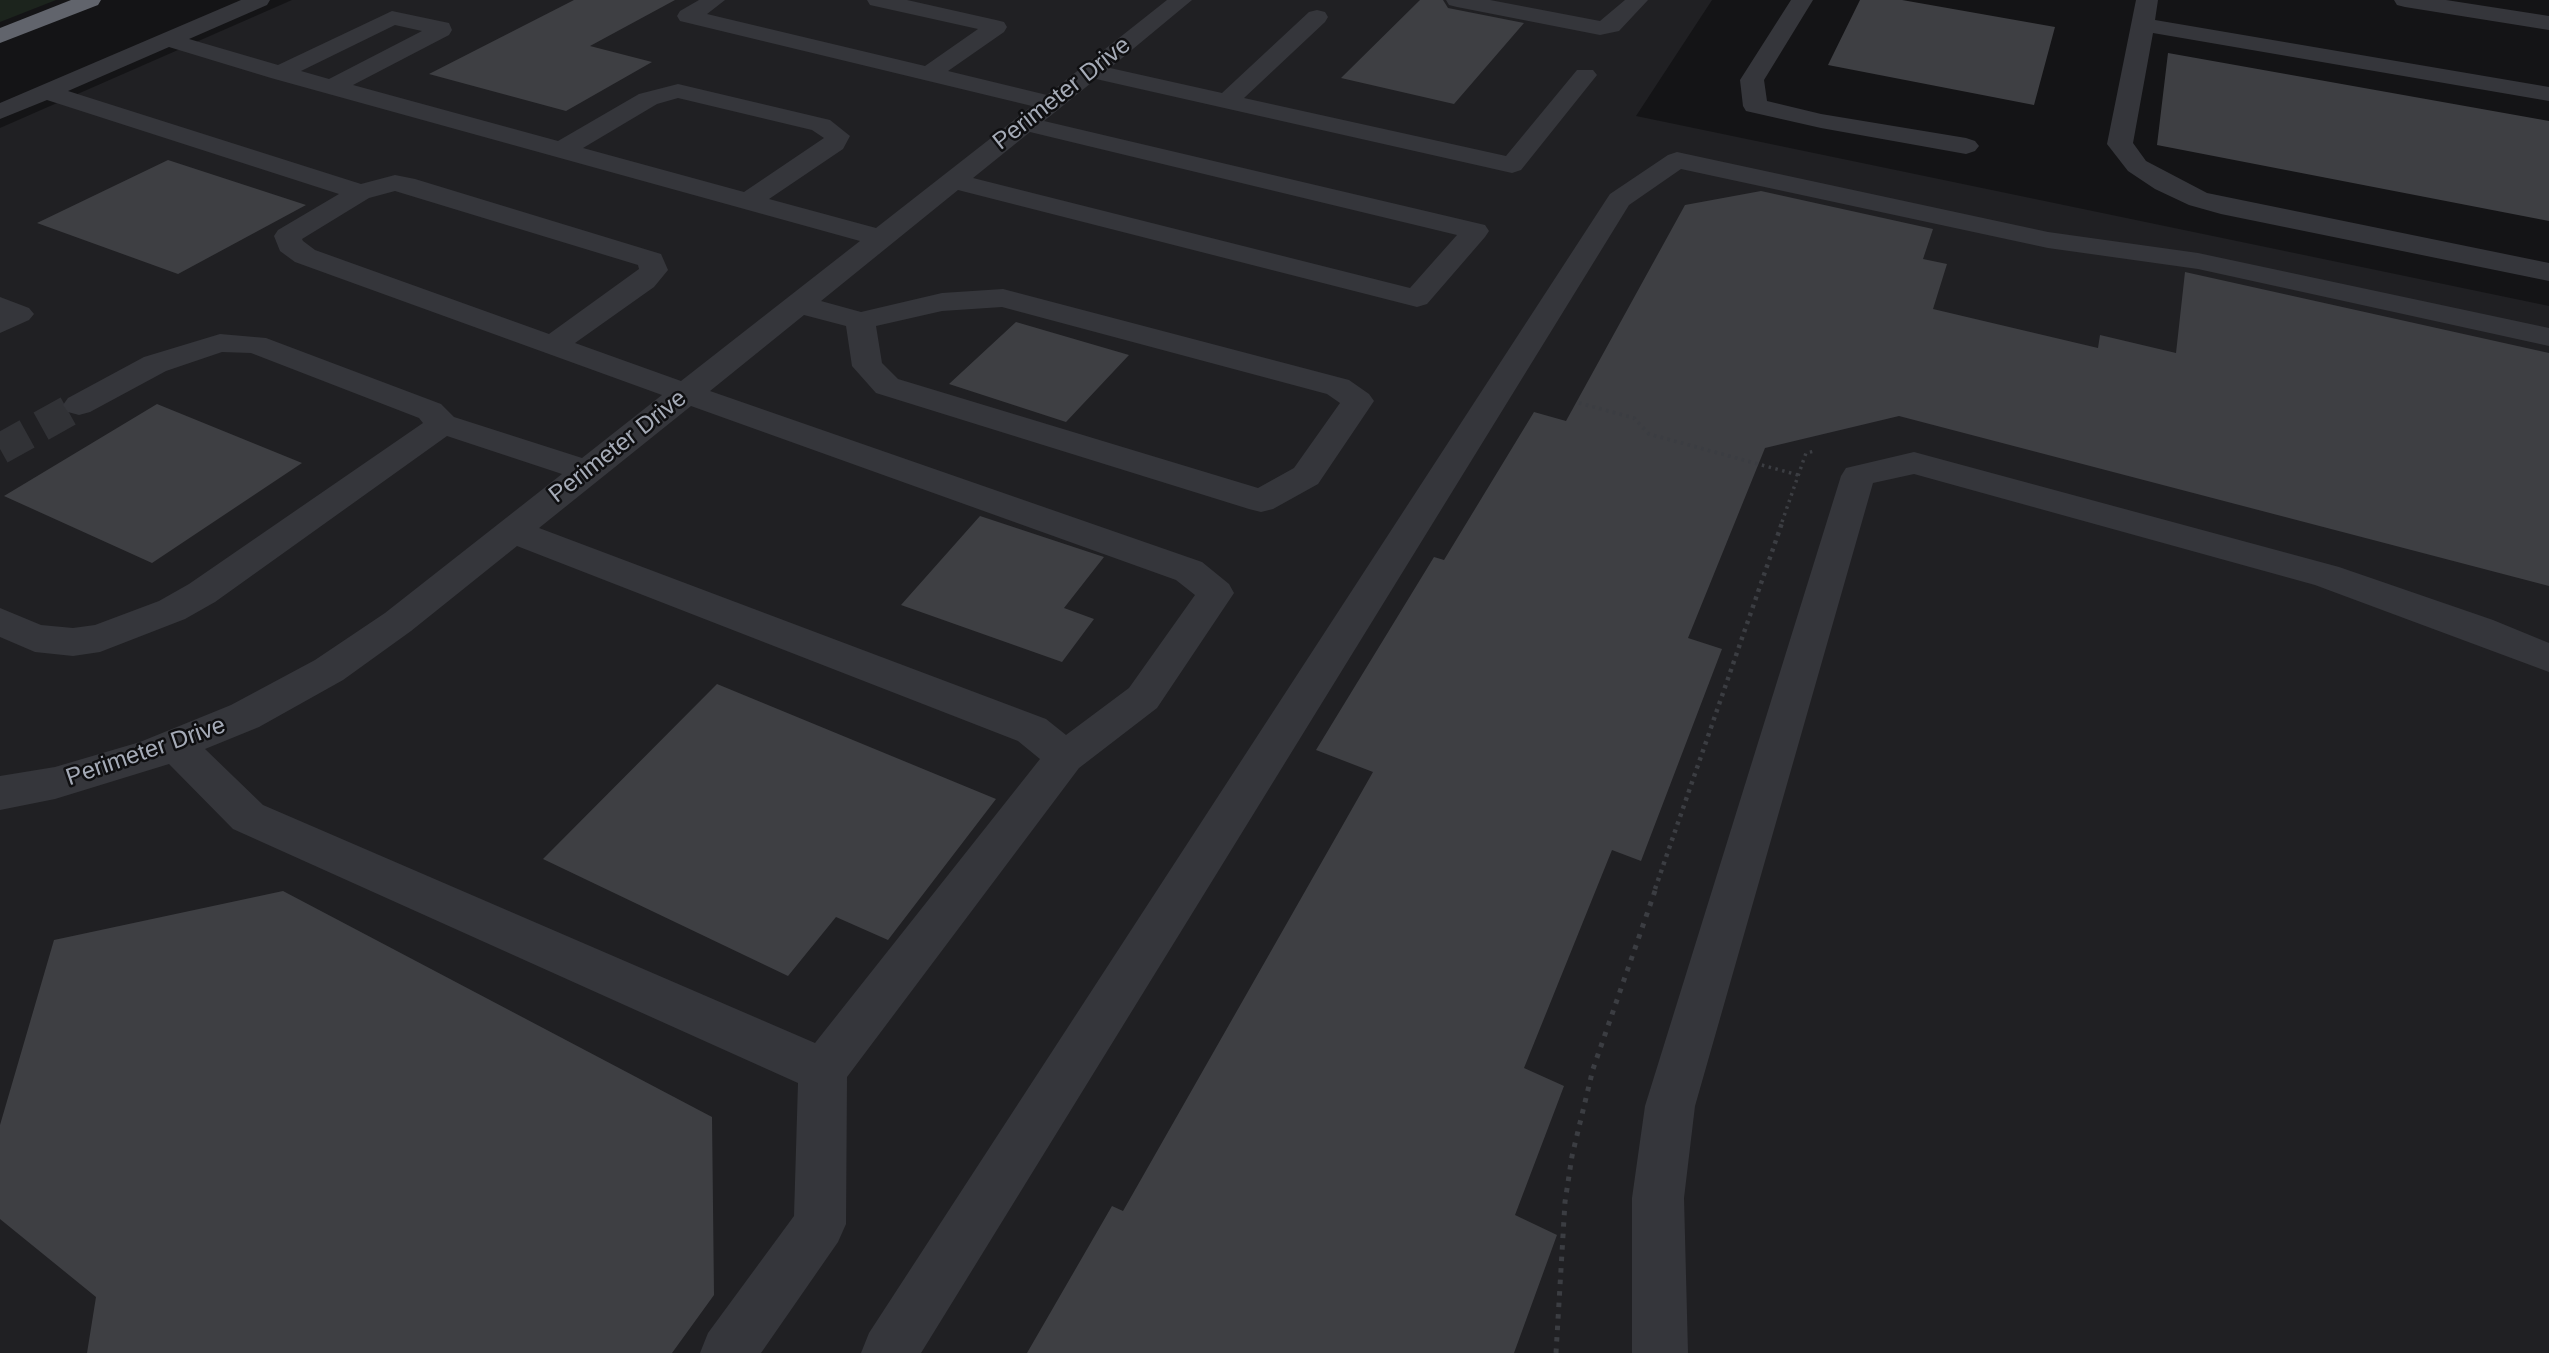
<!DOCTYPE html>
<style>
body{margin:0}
canvas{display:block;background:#141416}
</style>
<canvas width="2549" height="1353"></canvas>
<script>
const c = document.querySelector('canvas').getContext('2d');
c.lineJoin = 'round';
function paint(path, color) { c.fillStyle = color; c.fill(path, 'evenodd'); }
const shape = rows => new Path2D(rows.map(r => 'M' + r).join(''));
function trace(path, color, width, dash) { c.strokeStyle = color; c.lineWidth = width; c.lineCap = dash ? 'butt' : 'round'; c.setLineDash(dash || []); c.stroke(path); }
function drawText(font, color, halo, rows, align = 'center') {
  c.font = font + ' Arial,sans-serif'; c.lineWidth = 5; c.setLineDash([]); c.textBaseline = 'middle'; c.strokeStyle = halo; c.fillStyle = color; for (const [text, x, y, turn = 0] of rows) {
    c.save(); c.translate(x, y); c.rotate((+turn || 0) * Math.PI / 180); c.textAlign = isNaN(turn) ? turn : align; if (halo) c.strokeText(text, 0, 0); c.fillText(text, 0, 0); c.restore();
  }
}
paint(shape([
 [292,0,1712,0,1636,116,2549,306,2549,1353,0,1353,0,128]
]), '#202023');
paint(shape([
 [0,0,56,0,0,22]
]), '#1c241d');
paint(shape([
 [574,0,675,0,590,46,652,62,566,111,429,74],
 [1420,0,1443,0,1448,8,1524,23,1454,104,1341,78],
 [1860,0,1902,0,2055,27,2034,105,1828,65],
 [2168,53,2549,121,2549,221,2157,145],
 [168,160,306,205,178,274,37,223],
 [1761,191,1933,229,1923,259,1947,264,1933,309,2098,348,2100,335,2176,353,2185,272,2549,353,2549,586,1899,416,1765,448,1688,638,1722,649,1641,861,1612,850,1524,1068,1564,1086,1515,1215,1557,1235,1514,1353,1027,1353,1112,1206,1123,1211,1373,772,1316,750,1434,557,1444,560,1534,412,1566,421,1685,205],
 [1016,322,1129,355,1066,422,949,384],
 [157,404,302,463,152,563,4,496],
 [980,516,1104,557,1064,608,1094,619,1062,662,901,605],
 [717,684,996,799,888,940,836,917,788,976,543,859],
 [283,891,712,1117,714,1295,672,1353,87,1353,96,1297,0,1219,0,1125,54,940]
]), '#3e3f43');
trace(shape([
 [0,449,79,405]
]), '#313236', 31, [31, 16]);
trace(shape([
 [1579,403,1634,418,1649,434,1798,475],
 [1782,522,1806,453,1815,451]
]), '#3b3d42', 3.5, [2.5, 4.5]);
trace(shape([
 [1655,889,1783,520]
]), '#3b3d42', 4.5, [3.5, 5]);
trace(shape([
 [1556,1353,1565,1202,1572,1156,1593,1069,1656,888]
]), '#3b3d42', 5, [4.5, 7]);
paint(shape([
 [241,0,270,0,267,5,189,39,278,65,392,11,449,23,452,30,449,35,353,85,558,141,639,94,678,84,830,120,850,136,843,149,769,199,876,228,1032,106,680,21,677,16,680,11,699,0,725,0,707,14,925,66,978,29,870,5,867,0,907,0,996,20,1004,22,1007,27,1004,32,948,71,1047,95,1167,0,1192,0,1110,68,1222,93,1309,12,1317,10,1325,12,1328,17,1325,22,1244,98,1506,156,1577,70,1593,70,1597,75,1521,170,1512,173,1096,79,1044,121,1485,225,1489,231,1485,237,1427,304,1417,307,958,190,821,301,861,312,942,293,1003,289,1349,380,1369,394,1374,401,1318,484,1273,509,1261,512,1249,509,876,393,852,366,846,326,804,315,710,391,1202,562,1229,584,1234,593,1157,708,1079,768,847,1077,846,1224,838,1242,761,1353,700,1353,708,1333,794,1216,798,1083,233,829,169,764,55,799,0,810,0,776,55,767,140,742,231,705,315,660,385,613,562,474,447,436,215,602,185,619,100,652,73,656,35,652,0,637,0,608,41,625,73,628,95,625,159,601,189,584,423,423,419,418,251,353,222,352,166,371,90,412,79,415,68,412,63,405,68,398,144,357,220,334,266,338,441,404,454,417,582,458,662,395,295,262,280,251,274,236,278,230,339,194,47,100,0,119,0,103,241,0],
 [395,25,422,31,329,79,301,71,395,25],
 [169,47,271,78,860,241,681,381,575,343,654,287,668,270,661,254,415,179,395,175,361,184,68,91,169,47],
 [678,98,812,130,824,138,744,192,583,148,657,104,678,98],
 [1030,132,1457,235,1410,288,973,178,1030,132],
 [395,191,638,265,639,269,549,334,315,250,303,241,302,239,369,198,395,191],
 [1002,307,1327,394,1340,403,1294,468,1258,488,898,379,882,363,876,326,942,311,1002,307],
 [691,406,1176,580,1195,595,1129,688,1066,735,1046,719,539,528,691,406],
 [517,546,1018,741,1040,759,815,1043,263,805,205,749,259,727,343,680,411,631,517,546],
 [1446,0,1490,0,1600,21,1625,0,1648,0,1619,31,1600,35,1457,7,1449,5,1446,0],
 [1791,0,1813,0,1764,80,1767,101,1821,114,1966,138,1975,141,1979,146,1975,151,1966,154,1821,128,1746,111,1743,106,1740,80,1791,0],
 [2136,0,2158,0,2155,20,2549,87,2549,101,2153,33,2133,143,2146,161,2207,193,2549,263,2549,281,2221,214,2189,205,2155,189,2128,171,2107,144,2136,0],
 [2394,0,2446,0,2549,16,2549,30,2405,7,2397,5,2394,0],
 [1677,152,2048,232,2198,253,2549,328,2549,346,2198,269,2048,248,1681,169,1629,205,921,1353,861,1353,869,1333,1606,200,1610,194,1668,155,1677,152],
 [0,297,29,308,34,314,29,320,0,333,0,297],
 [1914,452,2339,567,2493,620,2549,643,2549,672,2315,585,1914,474,1873,483,1695,1106,1684,1198,1688,1353,1632,1353,1632,1198,1645,1106,1841,476,1846,468,1914,452]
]), '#35363b');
paint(shape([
 [71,0,101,0,98,5,0,43,0,28,71,0]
]), '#61646c');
drawText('24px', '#a5abb7', '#0f0f11', [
 ["Perimeter Drive",1062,94,-38],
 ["Perimeter Drive",618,447,-38],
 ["Perimeter Drive",146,752,-19]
]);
</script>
